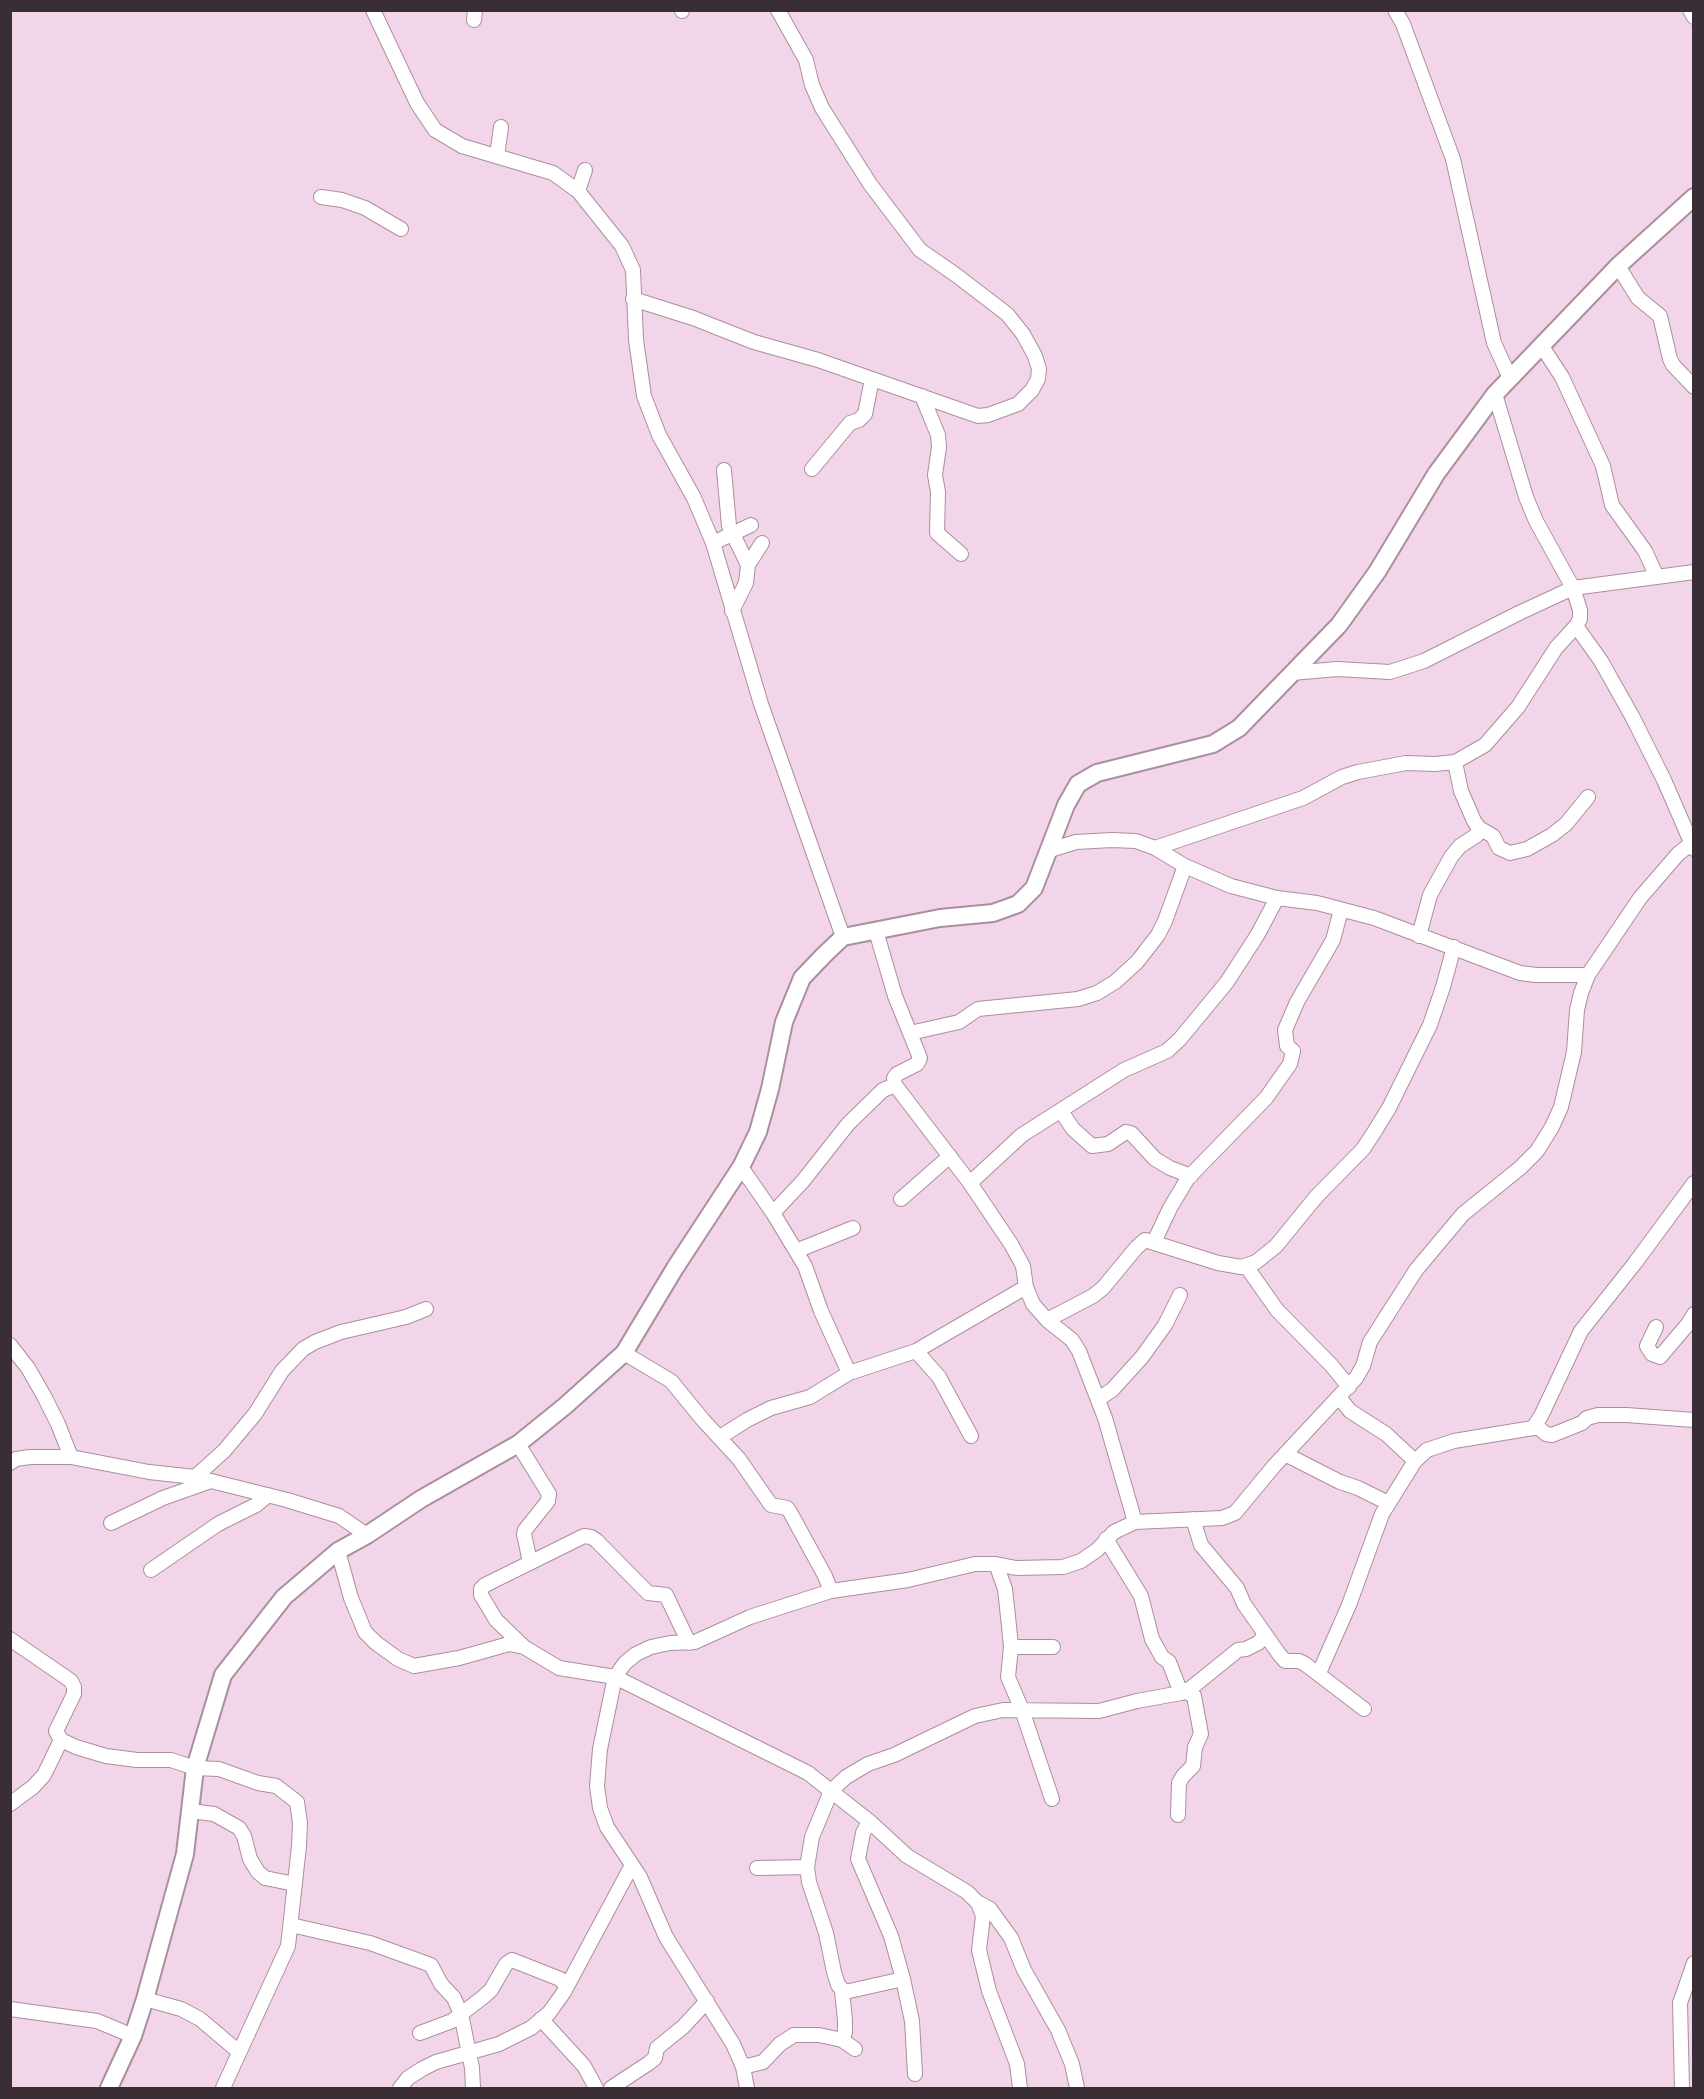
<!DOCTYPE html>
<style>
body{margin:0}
#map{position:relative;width:1704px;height:2099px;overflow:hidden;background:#f2d5e8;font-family:"PT Sans",sans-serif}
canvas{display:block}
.frame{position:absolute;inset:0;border:12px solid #392e35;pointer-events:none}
</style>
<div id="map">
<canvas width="1704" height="2099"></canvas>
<div class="frame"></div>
</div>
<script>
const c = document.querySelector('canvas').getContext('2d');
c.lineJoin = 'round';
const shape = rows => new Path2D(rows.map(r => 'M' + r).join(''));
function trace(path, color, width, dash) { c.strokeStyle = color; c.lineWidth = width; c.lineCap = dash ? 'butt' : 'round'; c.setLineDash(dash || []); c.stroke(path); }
const minor = shape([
 [373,10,417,103,435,130,462,146,553,173,578,191,622,246,633,270,636,340,644,396,659,435,694,498,713,543,761,704,843,937],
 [682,10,682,11],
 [1395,10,1403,24,1453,159,1494,343,1510,378],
 [1690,10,1694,17],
 [474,20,475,10],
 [497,156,501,127],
 [578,191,585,170],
 [321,197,342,200,365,208,401,229],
 [1618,266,1638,298,1660,316,1670,359,1673,365,1694,387],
 [633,299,693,318,754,342,818,360,978,416,988,415,1018,404,1032,390,1038,379,1039,369,1035,356,1023,334,1007,314,956,275,920,250,870,184,822,108,812,85,806,60,778,10],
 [1541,345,1562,377,1603,466,1612,505,1645,551,1657,577],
 [922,396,938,435,939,447,935,475,938,492,937,533,961,554],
 [812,469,850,423,859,420,865,414,872,379],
 [724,470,729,526,748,565],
 [713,543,751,525],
 [732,611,746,583,748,565,762,543],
 [1576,626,1601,661,1633,718,1664,780,1694,849],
 [1292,673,1337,669,1390,672,1424,661,1519,613,1573,588,1694,572],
 [1455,762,1461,791,1474,821,1479,828,1493,836,1499,848,1510,853,1527,849,1552,835,1566,824,1588,797],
 [1155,848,1303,798,1342,777,1358,772,1406,763,1435,764,1455,762,1485,745,1518,707,1556,648,1576,626,1580,619,1580,610,1573,588,1536,521,1526,497,1495,394],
 [1050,850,1076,842,1112,840,1136,841,1155,848,1185,866,1231,886,1277,898,1317,903,1374,918,1520,973,1536,975,1588,975],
 [876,931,895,996,920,1058,917,1064,897,1074,894,1078,895,1085,970,1183,1011,1244,1023,1266,1026,1287,1033,1304,1047,1320,1072,1340,1079,1351,1105,1418,1135,1522],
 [1419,936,1430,895,1451,857,1460,846,1477,835,1479,828],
 [910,1033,959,1022,978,1009,1078,999,1097,993,1115,982,1137,962,1158,935,1165,921,1185,866],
 [1061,1111,1073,1129,1092,1146,1108,1144,1126,1132,1131,1133,1155,1159,1170,1168,1191,1176],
 [741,1167,773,1213,805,1266,821,1311,849,1373],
 [970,1183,1022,1135,1124,1070,1167,1051,1180,1039,1227,982,1258,934,1277,898],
 [901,1199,950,1156],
 [773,1213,803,1181,848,1124,883,1090,895,1085],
 [1154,1242,1170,1208,1188,1178,1266,1098,1290,1064,1293,1051,1287,1046,1285,1030,1297,1002,1333,940,1341,910],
 [796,1251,853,1228],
 [1246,1266,1277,1310,1332,1366,1349,1387],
 [1047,1320,1093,1296,1103,1288,1136,1248,1145,1240,1218,1263,1241,1267,1256,1262,1276,1246,1316,1197,1363,1149,1373,1134,1389,1108,1430,1025,1443,987,1454,947],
 [1656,1327,1647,1346,1652,1354,1660,1357,1688,1324,1694,1314],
 [10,1345,28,1368,44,1396,58,1424,71,1457],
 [916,1351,939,1377,971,1436],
 [624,1353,671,1381,703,1420,739,1459,771,1505,787,1508,790,1512,825,1576,831,1591],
 [1339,1397,1350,1411,1386,1434,1415,1461],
 [1098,1399,1112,1390,1142,1357,1165,1325,1180,1295],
 [1533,1428,1541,1416,1581,1331,1635,1263,1694,1183],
 [720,1437,747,1420,771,1408,810,1397,849,1373,916,1351,1026,1287],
 [518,1444,549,1494,548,1501,525,1530,524,1534,530,1562],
 [1285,1454,1340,1482,1358,1488,1388,1503],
 [10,1463,16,1459,30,1457,71,1457,149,1472,195,1477,287,1500,339,1516,367,1535],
 [195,1477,224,1451,255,1414,282,1371,303,1349,315,1342,341,1332,406,1317,426,1309],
 [1193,1519,1201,1545,1237,1588,1244,1604,1279,1654,1285,1661,1299,1661,1305,1664,1364,1709],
 [111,1523,163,1498,211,1481],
 [1106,1539,1141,1596,1152,1639,1162,1657,1169,1662,1181,1693],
 [338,1551,351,1598,365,1632,376,1643,398,1659,414,1666,459,1658,509,1644,524,1647,559,1668,615,1677,808,1773,869,1821,907,1856,967,1892,978,1903,983,1916,979,1950,989,1991,1017,2064,1020,2088],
 [996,1564,1005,1589,1009,1626,1011,1647,1008,1677,1022,1710,1052,1799],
 [151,1570,218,1524,256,1505,268,1495],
 [10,1639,71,1681,74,1687,74,1694,56,1731,61,1740,76,1747,106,1756,137,1760,171,1760,195,1768,219,1769,258,1783,276,1786,297,1802,300,1823,299,1846,288,1946,223,2088],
 [524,1647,496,1620,481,1595,481,1589,485,1585,584,1536,591,1537,597,1541,648,1593,666,1595,689,1643],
 [1011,1647,1053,1647],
 [1319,1673,1349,1605,1382,1514,1415,1461,1427,1450,1454,1441,1533,1428,1539,1428,1546,1434,1552,1435,1582,1423,1587,1418,1598,1415,1626,1415,1694,1420],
 [10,1804,33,1787,44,1775,61,1740],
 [190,1811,214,1814,239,1828,244,1836,250,1859,258,1872,265,1878,295,1884],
 [1178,1815,1179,1783,1183,1776,1193,1766,1195,1747,1201,1734,1194,1696,1184,1691],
 [869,1821,863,1833,858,1859,891,1936,903,1979],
 [757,1868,807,1867],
 [979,1903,990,1909,1011,1938,1024,1970,1058,2030,1072,2064,1077,2088],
 [291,1925,370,1943,431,1965,441,1984,454,1998,461,2014,472,2068,473,2088],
 [145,1999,181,2009,200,2019,239,2052],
 [10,2009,97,2021,133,2036],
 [541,2019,584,2066,596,2088],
 [420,2033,452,2021,482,1998,491,1990,506,1964,512,1960,560,1979,567,1986],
 [842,2040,845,2032,845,2020,842,1991],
 [743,2067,763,2062,780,2044,794,2035,819,2035,842,2040,855,2049],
 [915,2074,912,2021,903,1979,845,1992,838,1985,834,1972,826,1933,809,1882,807,1867,812,1837,831,1791,846,1777,868,1764,894,1755,975,1716,1003,1710,1099,1711,1137,1701,1181,1693,1191,1688,1238,1650,1246,1649,1258,1643,1263,1638,1263,1634],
 [400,2088,408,2078,422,2069,436,2062,499,2044,531,2028,549,2013,564,1992,632,1865],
 [611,2088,649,2063,655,2058,657,2048,683,2027,707,2001],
 [747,2088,743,2067,733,2044,666,1937,640,1877,607,1827,600,1808,597,1786,600,1749,615,1677,625,1663,636,1654,651,1647,670,1643,695,1642,750,1617,831,1591,908,1580,975,1564,996,1564,1016,1568,1063,1567,1081,1561,1097,1550,1114,1532,1135,1522,1222,1518,1235,1513,1274,1466,1356,1378,1363,1366,1370,1342,1416,1270,1463,1214,1520,1168,1537,1151,1552,1127,1561,1107,1574,1052,1577,1010,1581,993,1588,975,1640,898,1678,854,1694,841],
 [1682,2088,1680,2003,1694,1963]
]);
const major = shape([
 [109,2088,133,2036,145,1999,185,1854,195,1768,223,1675,284,1597,338,1551,367,1535,421,1499,518,1444,565,1406,624,1353,675,1268,741,1167,758,1132,770,1089,784,1022,802,978,824,955,843,937,940,918,993,913,1018,904,1034,888,1066,805,1078,784,1097,773,1213,744,1239,728,1339,625,1377,572,1436,474,1495,394,1618,266,1694,197]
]);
trace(minor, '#aa8fa0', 16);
trace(major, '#aa8fa0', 20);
trace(minor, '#fff', 14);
trace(major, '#fff', 16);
</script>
